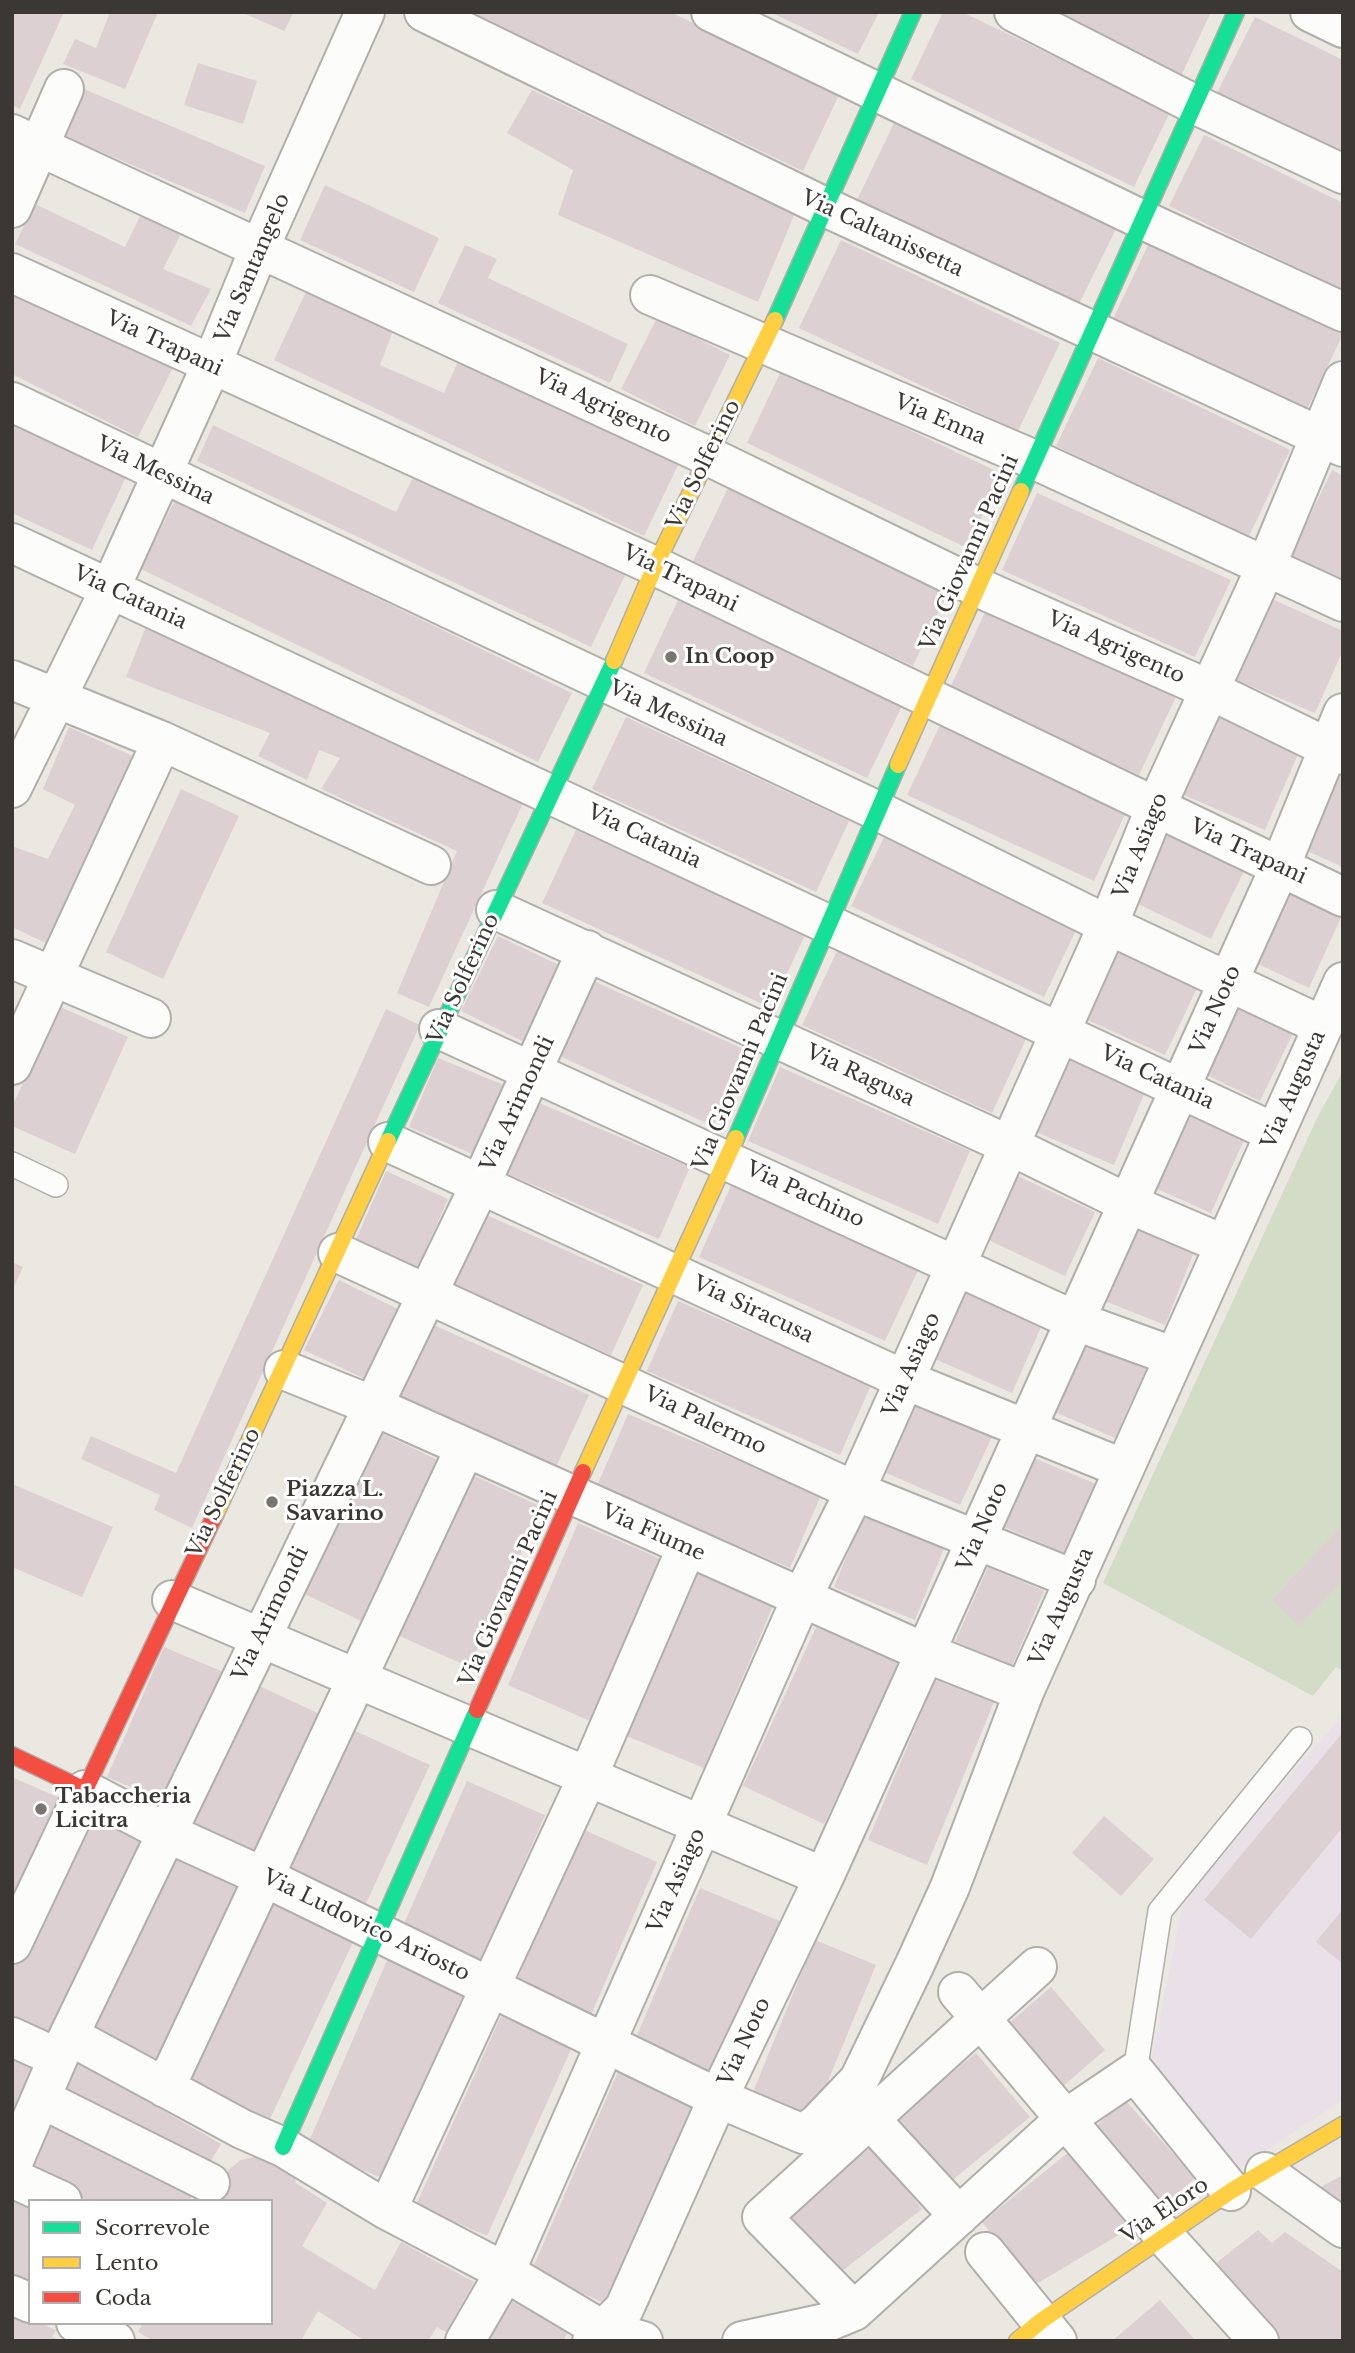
<!DOCTYPE html>
<style>
body{margin:0}
#map{position:relative;width:1355px;height:2353px;overflow:hidden;background:#ebe8e1;font-family:"Libre Baskerville",serif}
canvas{display:block}
.frame{position:absolute;inset:0;border:14px solid #3b3833;pointer-events:none}
.legend{position:absolute;left:28px;top:2199px;width:245px;height:126px;box-sizing:border-box;background:#fff;border:2px solid #b1afad;margin:0;padding:9px 12px;list-style:none;font-size:21px;color:#3b3833}
.legend li{display:flex;align-items:center;gap:14px;height:35px}
.legend b{width:35px;border:2px solid #b1afad}
</style>
<div id="map">
<canvas width="1355" height="2353"></canvas>
<div class="frame"></div>
<ul class="legend">
<li><b style="height:9px;background:#16e098"></b>Scorrevole</li>
<li><b style="height:9px;background:#ffcf43"></b>Lento</li>
<li><b style="height:9px;background:#f24e42"></b>Coda</li>
</ul>
</div>
<script>
const c = document.querySelector('canvas').getContext('2d');
c.lineJoin = 'round';
function paint(path, color) { c.fillStyle = color; c.fill(path, 'evenodd'); }
const shape = rows => new Path2D(rows.map(r => 'M' + r).join(''));
function trace(path, color, width, dash) { c.strokeStyle = color; c.lineWidth = width; c.lineCap = dash ? 'butt' : 'round'; c.setLineDash(dash || []); c.stroke(path); }
function drawText(font, color, halo, rows, align = 'center') {
  c.font = font + ' "Libre Baskerville",serif'; c.lineWidth = 6; c.setLineDash([]); c.textBaseline = 'middle'; c.strokeStyle = halo; c.fillStyle = color; for (const [text, x, y, turn = 0] of rows) {
    c.save(); c.translate(x, y); c.rotate((+turn || 0) * Math.PI / 180); c.textAlign = isNaN(turn) ? turn : align; if (halo) c.strokeText(text, 0, 0); c.fillText(text, 0, 0); c.restore();
  }
}
paint(shape([
 [1341,1717,1343,2100,1233,2172,1149,2075,1184,1899]
]), '#e9e0e8');
paint(shape([
 [1343,1071,1343,1671,1336,1667,1313,1696,1103,1583,1318,1116]
]), '#d3dcc7');
paint(shape([
 [12,12,64,12,20,109,12,105],
 [110,12,158,12,125,89,63,64,75,39,96,48],
 [241,12,294,12,284,31],
 [469,12,670,12,840,93,803,171],
 [770,12,879,12,858,54],
 [943,12,962,12,1170,112,1134,187,911,79],
 [1044,12,1211,12,1181,76],
 [1255,17,1343,60,1343,156,1217,93],
 [198,63,257,81,243,124,184,105],
 [84,89,265,166,245,213,64,136],
 [532,90,795,213,758,302,558,215,573,170,507,133],
 [895,121,1117,227,1078,306,857,200],
 [1204,135,1343,203,1343,290,1169,206],
 [325,185,439,238,414,292,300,240],
 [35,204,125,247,143,210,183,230,163,269,211,289,191,326,15,244],
 [841,240,1060,343,1018,431,799,328],
 [1149,243,1343,334,1305,414,1111,323],
 [465,245,497,259,488,278,628,344,610,383,438,303],
 [310,283,396,323,380,365,444,393,460,357,681,459,644,536,274,360],
 [12,285,174,366,138,437,12,374],
 [657,318,730,355,695,426,621,389],
 [1098,358,1290,450,1248,538,1056,446],
 [782,369,1002,474,967,548,747,443],
 [12,424,126,477,92,550,12,513],
 [213,425,396,512,414,475,626,573,591,647,197,461],
 [1332,470,1343,476,1343,580,1291,555],
 [730,484,950,588,913,666,692,563],
 [1037,493,1231,580,1195,657,1002,570],
 [175,500,572,693,538,762,141,569],
 [1272,599,1343,631,1343,650,1315,713,1236,680],
 [678,600,902,706,867,778,644,673],
 [986,610,1176,697,1139,775,950,688],
 [147,624,524,801,429,1007,397,993,457,851,321,789,340,758,319,750,307,780,258,756,270,733,126,677],
 [626,717,849,821,816,892,592,789],
 [1218,717,1299,752,1265,830,1184,795],
 [940,725,1127,810,1094,881,907,795],
 [69,727,137,758,50,945,12,927,12,846,48,859,75,805,43,789],
 [1339,776,1343,778,1343,867,1305,850],
 [181,789,239,816,163,979,106,952],
 [576,830,805,935,771,1008,542,903],
 [1166,831,1245,869,1211,939,1132,901],
 [885,835,1078,926,1044,997,851,906],
 [1289,891,1342,915,1309,988,1256,963],
 [498,936,563,967,526,1043,461,1011],
 [1116,943,1200,982,1165,1055,1081,1017],
 [838,949,1027,1037,992,1113,802,1025],
 [587,978,748,1051,713,1126,553,1053],
 [1240,1003,1295,1029,1260,1101,1205,1074],
 [58,1006,128,1037,75,1154,12,1126,12,1107],
 [386,1009,420,1025,192,1528,154,1510,160,1495,81,1459,91,1436,176,1473],
 [438,1058,504,1085,475,1155,409,1127],
 [1068,1059,1145,1092,1114,1165,1036,1132],
 [780,1067,970,1151,938,1224,748,1141],
 [530,1099,690,1167,659,1239,499,1170],
 [1186,1115,1244,1140,1211,1213,1153,1187],
 [386,1171,448,1199,417,1269,355,1242],
 [1018,1176,1095,1212,1065,1276,988,1240],
 [733,1181,920,1266,885,1341,699,1257],
 [478,1211,643,1285,611,1355,446,1281],
 [1134,1229,1194,1252,1165,1325,1105,1301],
 [12,1262,23,1267,12,1291],
 [339,1280,400,1310,365,1379,304,1350],
 [967,1287,1044,1320,1012,1393,935,1359],
 [678,1301,871,1385,840,1455,647,1371],
 [425,1321,589,1395,556,1467,392,1392],
 [1086,1343,1146,1369,1115,1438,1055,1412],
 [915,1403,992,1437,960,1505,884,1472],
 [628,1414,821,1495,790,1568,597,1486],
 [377,1431,442,1462,363,1622,298,1591],
 [1034,1458,1096,1484,1067,1554,1004,1527],
 [468,1473,542,1507,469,1667,395,1634],
 [12,1484,113,1527,82,1597,12,1567],
 [863,1516,944,1548,915,1620,834,1587],
 [578,1523,661,1559,590,1721,508,1685],
 [1339,1529,1343,1533,1343,1580,1299,1626,1272,1600],
 [988,1567,1044,1591,1012,1666,955,1642],
 [693,1572,773,1606,704,1768,624,1735],
 [817,1625,899,1663,824,1824,743,1786],
 [164,1647,228,1674,171,1804,107,1777],
 [936,1678,994,1702,927,1865,868,1840],
 [255,1684,322,1715,256,1853,189,1822],
 [351,1729,430,1765,364,1908,286,1873],
 [1343,1732,1343,1827,1251,1939,1204,1900],
 [12,1777,64,1800,12,1915],
 [467,1781,545,1815,481,1962,402,1928],
 [88,1814,145,1842,52,2034,12,2015,12,1970],
 [1104,1816,1154,1859,1121,1896,1072,1853],
 [582,1829,657,1862,591,2015,516,1983],
 [173,1853,241,1884,160,2060,92,2029],
 [700,1888,780,1921,715,2073,635,2040],
 [273,1902,354,1940,270,2119,189,2082],
 [1343,1909,1343,1964,1316,1942],
 [815,1940,876,1965,811,2122,751,2097],
 [388,1958,474,1995,393,2183,307,2146],
 [1051,1987,1105,2050,1062,2087,1008,2024],
 [501,2016,572,2047,487,2236,416,2205],
 [976,2053,1030,2117,945,2186,892,2121],
 [12,2057,38,2069,12,2124],
 [74,2059,221,2144,206,2169,58,2094],
 [619,2069,694,2101,607,2304,531,2272],
 [1125,2100,1195,2178,1163,2206,1094,2128],
 [49,2114,194,2193,189,2201,88,2201,23,2169],
 [873,2146,922,2209,837,2275,787,2211],
 [1069,2152,1132,2227,1033,2286,982,2222],
 [261,2155,293,2172,296,2183,327,2203,302,2246,375,2290,401,2242,474,2282,446,2332,437,2327,428,2341,365,2341,318,2311,301,2341,154,2341,138,2332,143,2323,271,2323,271,2201,211,2201,228,2170,241,2160],
 [1343,2175,1343,2211,1317,2189],
 [12,2197,30,2205,30,2283,12,2275],
 [1258,2230,1272,2243,1285,2232,1343,2272,1343,2341,1276,2341,1211,2267],
 [510,2300,568,2332,563,2341,486,2341],
 [1160,2300,1196,2341,1112,2341],
 [12,2312,30,2319,30,2323,40,2323,56,2330,52,2337,61,2341,12,2341]
]), '#dcd0d3');
const lane = shape([
 [12,1164,56,1185],
 [1135,2072,1160,1911,1300,1739]
]);
const street = shape([
 [424,12,825,207,1343,447],
 [711,12,1143,220,1343,312],
 [1014,12,1194,104,1343,174],
 [1310,12,1343,28],
 [12,134,708,456,977,587,1208,689,1343,755],
 [12,208,64,89],
 [12,273,655,566,1343,897],
 [650,295,1035,460,1343,602],
 [12,402,880,812,1108,925,1323,1026],
 [12,543,1275,1133],
 [12,680,162,741,431,865],
 [12,788,110,589,211,366,260,247,365,12],
 [496,910,1009,1145,1129,1204,1223,1244],
 [12,959,151,1018],
 [439,1029,1076,1321,1172,1356],
 [12,1065,162,741],
 [388,1142,905,1380,1122,1468],
 [338,1253,855,1491,1076,1580],
 [284,1370,371,1405,926,1653,1024,1692],
 [172,1600,824,1877],
 [12,1944,85,1790,165,1832,264,1877,718,2098,803,2134,817,2124,859,2080,915,1964,950,1887,1024,1692,1343,982],
 [958,1992,1165,2237,1259,2341],
 [70,2036,242,2129,283,2147,387,2210,505,2272,601,2329,643,2341],
 [12,2037,58,2058],
 [165,2088,465,1448],
 [42,2099,210,2183],
 [869,2118,959,2216],
 [12,2165,58,2058,481,1183,587,950],
 [1265,2172,1343,2228],
 [12,2178,62,2201],
 [387,2210,588,1776,686,1549],
 [985,2252,1057,2341],
 [12,2295,30,2303],
 [854,2311,762,2217,1037,1967],
 [76,2323,115,2341],
 [465,2341,505,2272,802,1597,855,1491,1108,925,1155,809,1265,569,1343,381],
 [592,2341,624,2309,718,2098,824,1877,1280,867,1343,713],
 [742,2341,825,2323,854,2311,1064,2120,1135,2072,1231,2191]
]);
const fast = shape([
 [775,320,913,12],
 [1021,491,1236,12],
 [736,1138,898,765],
 [388,1141,614,661],
 [283,2147,477,1710]
]);
const slow = shape([
 [614,661,655,566,775,320],
 [898,765,1021,491],
 [583,1472,736,1138],
 [215,1515,388,1141],
 [1017,2341,1041,2321,1231,2191,1343,2125]
]);
const jam = shape([
 [477,1710,583,1472],
 [12,1755,85,1790,215,1515]
]);
trace(lane, '#b1afaa', 26);
trace(street, '#b1afaa', 42);
trace(fast, '#b1afaa', 19);
trace(slow, '#b1afaa', 19);
trace(jam, '#b1afaa', 19);
trace(lane, '#fcfcfa', 23);
trace(street, '#fcfcfa', 38);
trace(fast, '#16e098', 16);
trace(slow, '#ffcf43', 16);
trace(jam, '#f24e42', 16);
for (const [x, y, r, color] of [
 [671,657,7,"#797670"],
 [272,1502,7,"#797670"],
 [41,1809,7,"#797670"]
]) { const dot = new Path2D(); dot.arc(x, y, r, 0, 2 * Math.PI); c.fillStyle = color; c.fill(dot); trace(dot, '#fff', 2.5); }
drawText('21px', '#3b3833', '#fff', [
 ["Via Caltanissetta",882,234,25],
 ["Via Santangelo",253,268,-67],
 ["Via Trapani",164,344,25],
 ["Via Agrigento",603,407,25],
 ["Via Enna",940,420,23],
 ["Via Solferino",704,465,-64],
 ["Via Messina",155,471,26],
 ["Via Giovanni Pacini",970,553,-66],
 ["Via Trapani",680,579,26],
 ["Via Catania",130,598,25],
 ["Via Agrigento",1116,648,24],
 ["Via Messina",668,714,25],
 ["Via Catania",644,837,25],
 ["Via Asiago",1141,846,-68],
 ["Via Trapani",1248,852,25],
 ["Via Solferino",464,979,-65],
 ["Via Noto",1216,1010,-66],
 ["Via Giovanni Pacini",741,1072,-67],
 ["Via Ragusa",860,1076,25],
 ["Via Catania",1157,1078,25],
 ["Via Augusta",1294,1090,-66],
 ["Via Arimondi",518,1104,-65],
 ["Via Pachino",805,1195,25],
 ["Via Siracusa",753,1310,25],
 ["Via Asiago",912,1365,-66],
 ["Via Palermo",705,1421,25],
 ["Via Solferino",224,1493,-64],
 ["Via Noto",983,1527,-66],
 ["Via Fiume",653,1533,24],
 ["Via Giovanni Pacini",509,1589,-66],
 ["Via Augusta",1062,1607,-66],
 ["Via Arimondi",271,1614,-64],
 ["Via Asiago",677,1881,-66],
 ["Via Ludovico Ariosto",366,1926,26],
 ["Via Noto",745,2042,-65],
 ["Via Eloro",1165,2211,-34]
]);
drawText('bold 21px', '#3b3833', '#fff', [
 ["In Coop",685,657],
 ["Piazza L.",286,1490],
 ["Savarino",286,1514],
 ["Tabaccheria",55,1797],
 ["Licitra",55,1821]
], 'left');
</script>
